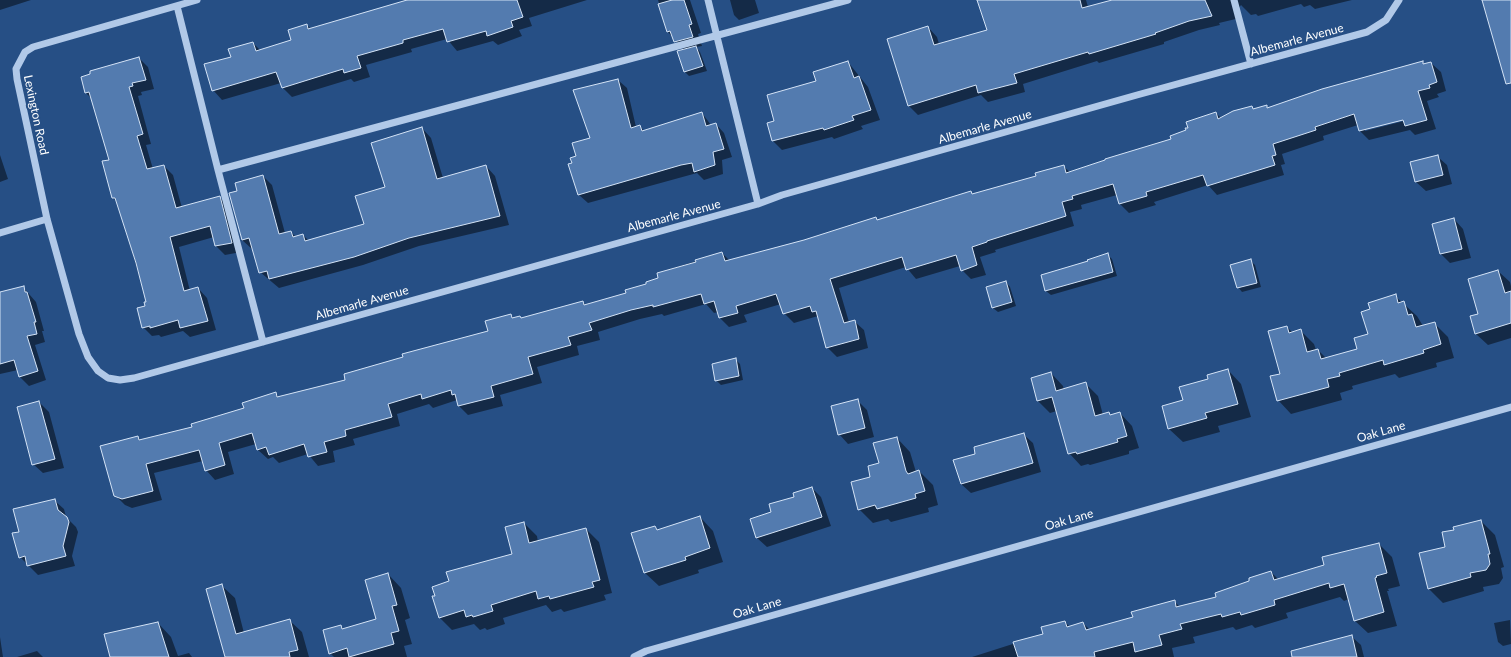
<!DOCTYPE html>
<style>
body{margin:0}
canvas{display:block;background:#264f85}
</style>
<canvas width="1511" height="657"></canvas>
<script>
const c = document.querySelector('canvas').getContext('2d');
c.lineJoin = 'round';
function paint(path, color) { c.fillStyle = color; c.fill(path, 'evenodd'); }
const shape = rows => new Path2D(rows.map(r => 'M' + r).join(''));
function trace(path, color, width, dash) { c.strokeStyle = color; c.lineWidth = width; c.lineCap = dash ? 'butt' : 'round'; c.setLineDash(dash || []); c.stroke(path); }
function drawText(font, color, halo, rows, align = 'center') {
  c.font = font + ' Lato,sans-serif'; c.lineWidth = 4; c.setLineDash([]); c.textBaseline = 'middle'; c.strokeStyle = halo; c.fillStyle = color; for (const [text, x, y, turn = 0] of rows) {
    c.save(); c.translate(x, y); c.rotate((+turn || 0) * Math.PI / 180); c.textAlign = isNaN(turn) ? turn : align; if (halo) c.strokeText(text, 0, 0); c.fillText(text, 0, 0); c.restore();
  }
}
paint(shape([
 [0,0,31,0,0,10],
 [411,0,587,0,529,18,532,26,519,30,522,36,498,45,493,41,457,51,447,39,411,49,412,52,366,65,370,77,354,82,351,79,292,97,283,88,281,83,222,100,213,90,232,57,253,43,261,51,292,41,307,25,311,29],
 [658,0,690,0,701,33,698,34,702,46,696,47,700,52,707,71,689,76,685,72,678,52,684,50,668,32],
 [730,0,755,0,759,13,739,20,734,15],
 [978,0,1086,0,1088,7,1113,0,1352,0,1315,9,1310,5,1304,7,1301,4,1258,16,1256,14,1251,15,1241,5,1238,9,1240,18,1219,23,1220,25,1199,30,1164,42,1164,44,1099,63,1097,61,1023,84,1025,92,988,102,981,95,918,115,909,106,928,27,937,37,939,44,988,31],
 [139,58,148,67,154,89,141,92,142,95,138,96,151,144,146,145,153,169,164,166,173,175,182,208,219,197,229,206,241,252,225,255,216,246,214,237,179,247,190,291,198,288,207,298,216,330,190,337,183,331,161,337,159,335,152,336,143,327,147,303,118,202,113,198,110,160,92,99,86,93,82,77],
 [848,62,868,87,880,120,861,126,863,129,834,139,832,137,782,150,773,141,768,124,775,122,817,82],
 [1422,62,1425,65,1431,63,1441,72,1446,91,1437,94,1439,97,1427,101,1436,129,1415,135,1410,130,1369,140,1360,131,1358,125,1323,136,1324,140,1282,154,1285,164,1281,165,1284,175,1217,195,1208,185,1154,202,1156,205,1129,213,1120,204,1117,195,1081,205,1082,209,1070,212,1074,226,995,250,996,252,980,257,986,275,971,279,962,270,960,266,916,279,906,267,839,288,849,322,854,321,864,330,868,348,837,357,827,347,818,316,794,323,784,313,781,304,744,315,747,322,729,327,720,318,718,312,714,313,706,304,664,316,662,314,640,319,598,332,600,340,577,346,579,355,537,367,542,383,500,395,503,406,468,415,459,406,457,400,433,408,429,404,397,414,400,426,353,439,355,445,333,451,335,462,318,466,308,454,279,463,273,457,268,459,258,450,256,444,228,452,234,474,215,480,206,470,203,461,154,473,162,500,132,508,125,505,115,495,138,437,141,440,193,427,245,409,275,393,280,398,347,380,489,332,511,315,514,318,520,317,522,319,583,302,586,305,627,293,660,279,658,273,722,253,730,261,805,241,875,218,878,221,971,192,974,195,1037,176,1063,166,1070,172,1173,140,1216,113,1221,118,1252,107,1254,109,1266,106,1269,108],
 [1407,118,1408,120,1365,131,1365,129],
 [618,80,627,88,636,127,640,126,644,131,702,113,711,125,716,124,724,133,732,157,722,160,723,174,704,180,697,173,588,203,579,195,573,164,591,139],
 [422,128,431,138,443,178,486,166,495,176,509,225,419,246,363,265,279,288,260,272,253,249,252,249,242,240,238,192,263,176,272,185,285,233,291,232,296,237,303,235,309,241,366,225],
 [0,155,8,179,0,182],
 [1437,156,1447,165,1452,184,1426,191,1416,182],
 [1454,219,1463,229,1471,258,1450,263,1440,253],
 [1107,254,1112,259,1117,276,1051,295,1046,291,1089,262],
 [1250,260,1255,265,1261,287,1242,292,1238,287],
 [1498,271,1510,282,1511,286,1511,338,1488,345,1476,334,1471,317,1480,314,1469,280],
 [1006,282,1010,287,1016,306,998,312,993,308],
 [23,287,36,302,44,331,42,331,45,342,35,345,46,380,29,386,20,377,18,370,0,374,0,297],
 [1395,296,1417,316,1423,326,1434,323,1448,337,1454,358,1436,363,1437,367,1399,378,1395,374,1352,386,1353,389,1340,393,1342,400,1291,414,1278,400,1287,327,1293,333,1300,330,1314,344,1316,350,1318,350,1326,358,1359,350,1369,335,1371,310],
 [735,359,740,364,743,380,721,385,716,380],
 [1228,370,1241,384,1251,417,1218,426,1220,432,1183,442,1169,429,1163,406,1184,401,1209,380],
 [1051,373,1063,386,1064,390,1085,383,1098,396,1103,415,1109,413,1112,416,1120,413,1132,426,1139,448,1129,451,1129,454,1090,465,1088,464,1081,466,1069,453,1057,411,1050,413,1038,401],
 [857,400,867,410,874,437,848,444,839,434],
 [39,402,49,412,64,468,43,473,33,464],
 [1023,434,1033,443,1041,472,971,493,961,484,976,454],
 [897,438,910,452,916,472,919,471,933,485,938,505,928,508,929,512,891,522,888,519,873,523,859,509,871,477],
 [812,488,821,497,831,526,767,547,757,538,751,519,773,512],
 [54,500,64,509,66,517,76,527,78,532,72,556,75,566,38,575,20,557],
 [700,517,713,531,723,562,698,570,699,573,659,586,645,573,633,534,655,527,659,531],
 [1481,521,1495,535,1504,567,1501,568,1503,578,1499,584,1483,587,1484,591,1443,603,1429,589,1420,554,1447,548,1455,530],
 [524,523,537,536,538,542,586,529,599,542,612,593,604,595,606,600,564,612,561,609,552,612,546,605,503,618,505,624,487,630,485,628,480,630,474,624,452,630,439,617,436,596,450,582,513,555],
 [1379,544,1392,557,1400,586,1388,589,1389,591,1387,591,1397,626,1368,633,1354,620,1349,599,1344,601,1340,597,1286,613,1288,618,1255,628,1252,625,1236,630,1233,627,1193,637,1195,643,1172,648,1174,657,972,657,1044,634,1065,622,1070,627,1083,623,1090,630,1134,618,1174,601,1180,607,1217,597,1271,572,1279,580,1325,566],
 [388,574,401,588,410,618,405,620,412,644,404,646,407,657,334,657,330,653,341,626,344,629,377,620],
 [222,586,235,598,244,633,289,620,302,632,309,657,226,657],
 [1510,620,1511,644,1503,646,1498,642,1494,623],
 [158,623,171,637,178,656,189,653,192,657,111,657],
 [1351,636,1361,645,1364,657,1327,657],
 [0,637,3,657,0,657],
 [37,651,43,657,17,657]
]), '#0007');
const building = shape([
 [407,0,517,0,523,17,511,21,513,27,487,36,486,31,447,42,443,29,403,40,403,43,357,56,361,68,344,73,343,69,282,88,276,72,212,91,204,64,231,57,228,49,253,42,256,51,291,40,288,30,307,24,308,29,407,0],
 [672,0,684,0,692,24,689,25,693,37,674,42,670,31,667,32,658,4,672,0],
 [977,0,1080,0,1082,8,1112,0,1205,0,1212,16,1189,21,1155,33,1156,34,1089,54,1088,52,1014,74,1017,83,978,93,976,85,908,106,887,39,928,26,934,45,987,30,977,0],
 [1482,0,1511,0,1511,83,1506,84,1482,0],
 [696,46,703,66,684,72,677,51,696,46],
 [139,57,146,80,132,83,133,86,129,87,143,134,137,136,147,169,164,165,176,208,220,196,232,243,215,246,210,226,170,237,184,291,198,287,208,321,180,328,178,320,150,328,150,326,142,328,137,308,145,306,144,302,146,302,136,263,115,198,112,198,102,161,109,160,89,92,85,93,81,77,90,74,90,71,139,57],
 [848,61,854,78,859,76,871,110,852,116,854,120,824,130,823,128,772,141,767,123,774,121,767,95,816,81,813,72,848,61],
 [1423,61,1423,64,1431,62,1437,82,1429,85,1430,88,1418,91,1427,120,1405,126,1403,120,1359,131,1354,114,1315,127,1316,130,1273,144,1276,155,1272,156,1275,165,1207,186,1203,175,1146,192,1147,196,1119,204,1113,184,1072,196,1073,199,1062,202,1066,216,987,241,987,242,972,247,977,265,961,271,956,255,906,270,902,257,830,279,844,323,855,320,859,339,826,348,816,311,812,312,810,306,783,314,776,294,736,306,738,313,719,318,714,301,704,304,701,294,653,307,653,305,631,310,589,323,592,330,568,337,571,345,528,357,533,374,491,386,494,397,458,406,455,394,452,395,451,390,422,399,421,394,388,404,392,417,345,430,346,436,324,442,327,452,308,457,304,444,269,455,266,447,257,450,252,433,219,443,225,465,205,471,199,450,146,464,153,491,122,499,114,496,100,446,138,436,139,440,192,427,191,424,244,408,242,403,276,392,277,397,345,380,344,374,403,357,402,354,488,331,485,321,511,314,512,318,520,316,521,318,583,301,584,305,626,293,625,290,646,284,646,282,658,278,657,273,696,262,695,260,722,252,725,261,804,240,876,217,877,220,971,191,972,194,1036,176,1035,173,1064,165,1066,173,1105,160,1105,159,1171,139,1170,136,1186,130,1185,128,1188,128,1186,122,1216,112,1218,119,1233,111,1252,106,1253,109,1267,105,1267,108,1322,89,1423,61],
 [618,79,631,128,640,125,642,131,702,112,706,126,716,123,724,149,713,152,715,165,694,172,692,163,681,165,578,195,568,164,572,163,570,158,576,156,572,143,590,138,573,90,618,79],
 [422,127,437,179,486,165,500,216,409,238,354,257,269,279,267,271,259,273,249,238,242,240,229,193,237,191,235,183,263,175,279,234,291,231,293,237,303,234,305,241,364,224,355,196,385,187,371,143,422,127],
 [1438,155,1443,175,1415,182,1410,162,1438,155],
 [1454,218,1462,249,1440,254,1432,224,1454,218],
 [1108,253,1113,272,1045,291,1041,275,1088,261,1087,260,1108,253],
 [1251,259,1257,283,1237,288,1230,265,1251,259],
 [1498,270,1505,293,1511,291,1511,323,1475,334,1470,316,1478,314,1468,279,1498,270],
 [1006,281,1012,302,992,308,986,287,1006,281],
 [24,286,25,292,27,292,36,322,34,322,37,334,27,336,38,371,19,377,14,360,0,364,0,292,24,286],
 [1396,294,1398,303,1404,301,1408,315,1412,314,1416,327,1435,322,1441,344,1423,350,1424,353,1384,365,1383,360,1339,373,1340,376,1327,379,1329,387,1277,401,1270,376,1280,374,1268,331,1287,326,1289,333,1301,329,1307,352,1318,349,1321,359,1357,349,1354,338,1368,334,1361,312,1370,309,1368,303,1396,294],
 [736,358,739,376,715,381,712,364,736,358],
 [1228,369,1238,404,1205,413,1207,418,1168,429,1162,406,1183,400,1179,387,1208,379,1207,375,1228,369],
 [1051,372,1056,391,1086,382,1095,416,1109,412,1110,415,1120,412,1127,436,1117,439,1118,442,1077,454,1076,452,1068,454,1052,397,1037,401,1031,378,1051,372],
 [858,399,865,428,838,435,831,406,858,399],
 [39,401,55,459,32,465,17,407,39,401],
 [1024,433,1033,463,961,484,953,460,975,454,974,447,1024,433],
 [897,437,906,471,908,474,919,470,925,491,915,494,916,498,877,509,875,505,858,510,851,482,870,477,868,466,879,463,873,443,897,437],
 [812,487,822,517,756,538,750,519,771,512,769,504,794,497,793,493,812,487],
 [55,499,58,510,67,517,69,522,63,546,66,556,27,566,25,556,19,558,12,533,19,532,13,509,55,499],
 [700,516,710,548,685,557,686,560,644,573,631,533,655,526,657,530,700,516],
 [1481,520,1490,554,1488,554,1490,564,1486,570,1470,573,1471,577,1428,589,1419,553,1445,547,1442,532,1454,530,1453,527,1481,520],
 [524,522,529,543,586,528,600,580,592,582,594,587,550,599,549,596,538,599,536,591,491,605,493,611,473,617,472,615,466,617,464,610,439,618,432,596,435,596,432,587,449,581,446,572,512,554,505,527,524,522],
 [1379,543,1387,573,1376,576,1377,577,1375,578,1384,612,1354,621,1344,584,1330,588,1329,583,1274,600,1275,605,1241,615,1240,612,1222,617,1221,614,1180,624,1182,629,1159,635,1162,645,1135,652,1133,642,1094,652,1095,657,1018,657,1013,642,1043,634,1041,627,1065,621,1067,627,1083,622,1086,630,1133,617,1131,612,1175,600,1176,607,1216,597,1215,593,1249,581,1249,578,1271,571,1274,580,1324,565,1322,557,1379,543],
 [388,573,397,605,392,606,399,631,391,633,394,644,349,657,347,648,329,654,323,630,341,625,342,629,376,619,365,580,388,573],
 [222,584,236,634,290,619,298,650,289,652,290,657,225,657,206,589,222,584],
 [158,622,169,657,110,657,104,634,158,622],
 [1352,635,1357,657,1292,657,1291,651,1352,635]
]);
paint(building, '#537baf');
trace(building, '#d4e3f6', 1);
trace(shape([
 [197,0,33,47,25,52,16,69,17,79,47,219,79,334,88,357,98,371,108,378,120,380,134,378,758,204,782,195,1137,95,1367,32,1386,20,1399,0],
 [708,0,758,204],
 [1234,0,1251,64],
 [177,6,218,170,263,342],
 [218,170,848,0],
 [0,233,47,219],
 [634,657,646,651,1511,407]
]), '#b1c9e8', 7);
drawText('12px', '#fff', '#264f85', [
 ["Albemarle Avenue",1297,40,-15],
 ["Lexington Road",36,115,78],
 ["Albemarle Avenue",985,127,-16],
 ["Albemarle Avenue",674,216,-15],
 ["Albemarle Avenue",362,303,-16],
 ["Oak Lane",1381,432,-16],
 ["Oak Lane",1069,520,-16],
 ["Oak Lane",757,608,-16]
]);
</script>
